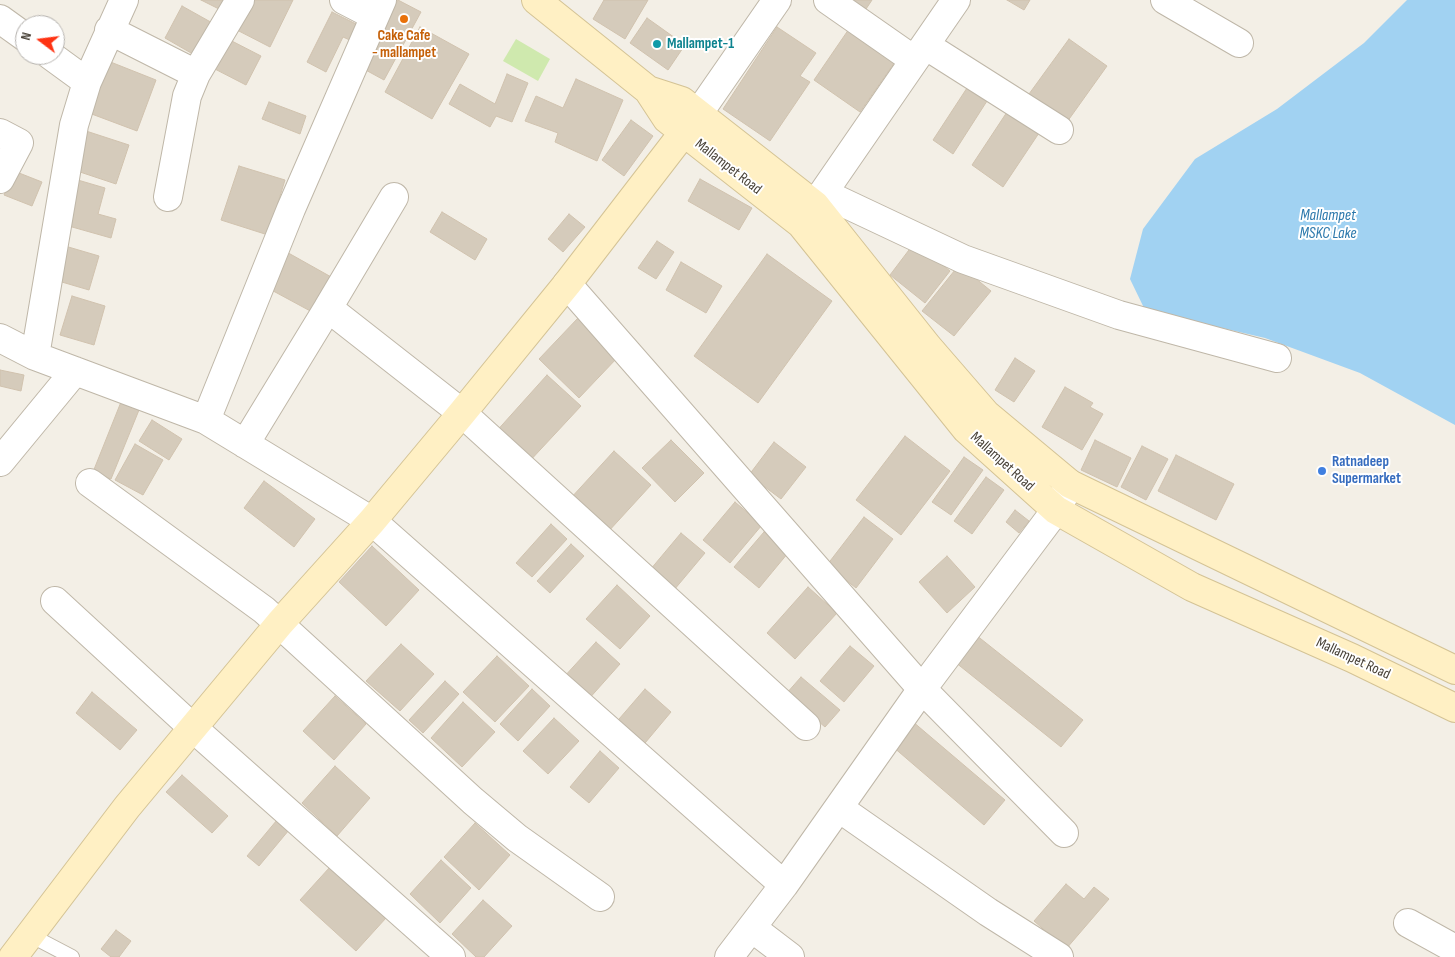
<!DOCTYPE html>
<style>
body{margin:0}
#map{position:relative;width:1455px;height:957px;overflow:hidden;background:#f3efe6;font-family:"Sofia Sans Condensed",sans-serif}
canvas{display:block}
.north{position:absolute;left:15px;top:15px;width:50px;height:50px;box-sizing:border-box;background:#fff;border:1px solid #b5b2ae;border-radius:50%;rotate:285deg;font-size:14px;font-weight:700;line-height:20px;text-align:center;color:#463f35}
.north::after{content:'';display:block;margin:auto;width:18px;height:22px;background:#fe3313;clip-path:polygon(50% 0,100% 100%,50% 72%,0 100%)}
</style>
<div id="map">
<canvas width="1455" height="957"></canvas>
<div class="north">N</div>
</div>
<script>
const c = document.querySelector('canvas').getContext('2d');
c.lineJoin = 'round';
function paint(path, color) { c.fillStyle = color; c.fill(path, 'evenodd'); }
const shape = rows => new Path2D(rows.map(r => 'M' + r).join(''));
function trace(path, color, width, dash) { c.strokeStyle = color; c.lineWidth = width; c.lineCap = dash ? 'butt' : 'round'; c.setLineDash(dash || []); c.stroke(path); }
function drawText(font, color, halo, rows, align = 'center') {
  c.font = font + ' "Sofia Sans Condensed",sans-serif'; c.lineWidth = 4; c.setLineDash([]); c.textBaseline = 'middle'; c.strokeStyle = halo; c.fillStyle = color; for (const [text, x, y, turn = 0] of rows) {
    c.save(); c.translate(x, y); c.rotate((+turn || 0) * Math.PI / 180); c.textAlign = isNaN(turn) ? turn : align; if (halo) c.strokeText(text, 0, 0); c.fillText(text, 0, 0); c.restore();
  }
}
paint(shape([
 [516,39,550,59,538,81,503,61]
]), '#cfe9ae');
paint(shape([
 [1407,0,1455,0,1455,425,1360,373,1265,338,1145,310,1130,279,1143,229,1195,159,1277,109,1364,43]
]), '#a1d2f2');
const building = shape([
 [201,0,233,0,227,13,201,0],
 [250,0,293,0,270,47,235,29,250,0],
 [398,0,421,12,384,80,362,68,398,0],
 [604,0,648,0,625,39,593,19,604,0],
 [846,0,872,0,864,12,846,0],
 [1007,0,1030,0,1024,10,1007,0],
 [182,6,216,25,198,57,165,38,182,6],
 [332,12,360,26,352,41,343,37,326,72,307,62,332,12],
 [647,18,685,45,668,70,630,43,647,18],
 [851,26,897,59,860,112,814,80,851,26],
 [420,27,469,54,432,119,385,92,420,27],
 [777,27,816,53,800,76,810,82,770,141,723,109,777,27],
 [226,38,261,56,246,85,211,67,226,38],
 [1069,39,1107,66,1067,122,1029,94,1069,39],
 [108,61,156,80,137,131,89,113,108,61],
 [507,74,528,83,512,122,496,116,490,127,449,104,460,84,495,104,507,74],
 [576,79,623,100,597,161,555,142,558,133,525,121,536,96,563,108,576,79],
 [967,88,987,101,953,154,933,140,967,88],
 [269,102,306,116,300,134,262,119,269,102],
 [1009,109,1041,130,1003,187,972,165,1009,109],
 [631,120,653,136,624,176,602,160,631,120],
 [83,130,129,145,116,184,71,169,83,130],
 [239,166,285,180,268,235,221,220,239,166],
 [14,171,42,182,32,206,4,195,14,171],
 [71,178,105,188,98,214,116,219,111,238,58,223,71,178],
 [700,179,752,208,739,230,688,201,700,179],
 [442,212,487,239,475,260,430,232,442,212],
 [569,214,585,227,563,252,548,239,569,214],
 [657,241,674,252,656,279,638,268,657,241],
 [915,242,950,271,925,303,890,275,915,242],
 [65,246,99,256,89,290,55,280,65,246],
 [283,250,333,278,314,313,264,286,283,250],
 [767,254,832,301,758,403,694,356,767,254],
 [681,262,722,286,706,313,666,290,681,262],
 [959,265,991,291,954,336,922,311,959,265],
 [72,296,105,306,94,345,60,335,72,296],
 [578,318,618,357,579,398,539,359,578,318],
 [1015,358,1035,371,1014,402,995,390,1015,358],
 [0,370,24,375,21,391,0,386,0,370],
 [547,375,581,406,527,464,494,434,547,375],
 [1065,387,1093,403,1090,407,1103,414,1082,450,1042,427,1065,387],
 [121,402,139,410,111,479,93,472,121,402],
 [152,420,182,439,169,460,139,441,152,420],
 [905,436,950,471,901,535,856,500,905,436],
 [671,440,704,473,675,502,642,468,671,440],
 [1095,440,1131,458,1117,487,1081,470,1095,440],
 [774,442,806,467,781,499,749,475,774,442],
 [135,444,163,460,143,495,115,480,135,444],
 [1142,446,1168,459,1146,500,1121,487,1142,446],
 [614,451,651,485,607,533,570,499,614,451],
 [1176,455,1234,484,1216,520,1158,491,1176,455],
 [964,457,983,470,951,515,932,502,964,457],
 [986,477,1004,490,972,534,954,521,986,477],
 [264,481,315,519,294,547,244,508,264,481],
 [735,502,762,525,730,563,703,540,735,502],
 [1015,510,1029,521,1019,533,1006,522,1015,510],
 [864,517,893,539,856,588,827,565,864,517],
 [551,524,567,539,532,577,516,563,551,524],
 [764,532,788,553,759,588,734,567,764,532],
 [681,533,705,553,674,590,650,570,681,533],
 [571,544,584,556,550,593,537,581,571,544],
 [372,546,419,590,386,626,339,582,372,546],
 [947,556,975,587,947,613,919,582,947,556],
 [617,585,650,616,620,649,586,619,617,585],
 [808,587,837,613,795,659,767,633,808,587],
 [976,635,1083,720,1061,747,955,662,976,635],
 [596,642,620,664,587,701,563,678,596,642],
 [401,644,434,674,400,711,366,681,401,644],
 [850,646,874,666,844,702,820,681,850,646],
 [497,656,529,686,495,722,463,692,497,656],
 [801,677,840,710,825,727,786,694,801,677],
 [445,681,459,694,423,733,409,720,445,681],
 [532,689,550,706,518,741,500,724,532,689],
 [645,689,671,712,640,749,613,726,645,689],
 [92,692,137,730,120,750,76,713,92,692],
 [335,696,366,724,334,760,303,731,335,696],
 [463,702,495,732,462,767,431,738,463,702],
 [554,718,579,741,548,774,523,751,554,718],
 [912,721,1005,800,984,825,892,746,912,721],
 [600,751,619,768,589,803,570,787,600,751],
 [335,766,370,798,337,836,302,803,335,766],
 [182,775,228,816,212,833,166,792,182,775],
 [277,820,289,830,259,866,247,856,277,820],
 [475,823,510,855,479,890,444,857,475,823],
 [441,860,471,888,440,923,410,894,441,860],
 [330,867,386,918,356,951,300,900,330,867],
 [1066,884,1084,899,1094,887,1109,899,1066,949,1034,921,1066,884],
 [483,900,512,926,484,957,476,957,452,934,483,900],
 [116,930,131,941,119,957,111,957,101,949,116,930]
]);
paint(building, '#d5cbbb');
trace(building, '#d0c2ae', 1);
const lane = shape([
 [30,935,72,957]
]);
const street = shape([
 [344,0,375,16],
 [828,0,914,60],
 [1165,0,1239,43],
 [0,19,25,37],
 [109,30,196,74,240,0],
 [925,45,1059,130],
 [50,55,87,82],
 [698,114,777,0],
 [0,133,19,143,0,179],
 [823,193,963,259,1119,315,1277,358],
 [168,197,187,96,196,74],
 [394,197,328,308,462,413,806,726],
 [812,209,956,0],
 [567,284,922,689,1064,833],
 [0,338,35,356,206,420,372,521,784,885],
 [35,356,74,125,87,82,124,0],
 [206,420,291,209,382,0],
 [245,444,328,308],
 [0,462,75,371],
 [90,483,264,610,473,801,517,838,600,897],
 [55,601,193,728,451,957],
 [839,808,988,912,1059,957],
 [1408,923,1455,949],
 [752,928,790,957],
 [729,957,784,885,922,689,1056,510,1070,484]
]);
const secondary = shape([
 [536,0,648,90,667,119,801,224,966,429,1056,510,1192,587,1352,658,1455,708],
 [648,90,682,101,815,205,928,347,986,414,1070,484,1455,670],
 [13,957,127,807,280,623,372,521,462,413,567,284,684,132]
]);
trace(lane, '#bfb7a8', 16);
trace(street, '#bfb7a8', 30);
trace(secondary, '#d4c395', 30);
trace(lane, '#fff', 14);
trace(street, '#fff', 28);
trace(secondary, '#fff0c4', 28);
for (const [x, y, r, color] of [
 [404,19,5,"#e8710a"],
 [657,44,5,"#0f9aa8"],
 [1322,471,5,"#3f7fe0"]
]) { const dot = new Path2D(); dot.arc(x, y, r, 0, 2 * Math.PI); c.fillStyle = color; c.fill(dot); trace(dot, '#fff', 2); }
drawText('bold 15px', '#c56008', '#fff', [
 ["Cake Cafe",404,36],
 ["- mallampet",404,53]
]);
drawText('bold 15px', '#0d838f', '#fff', [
 ["Mallampet-1",667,44]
], 'left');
drawText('15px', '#463f35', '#fff', [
 ["Mallampet Road",728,167,38],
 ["Mallampet Road",1002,462,42],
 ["Mallampet Road",1353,659,25]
]);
drawText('bold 15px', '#366cbe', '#fff', [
 ["Ratnadeep",1332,462],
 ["Supermarket",1332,479]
], 'left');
drawText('italic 16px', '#2b78ac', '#fff', [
 ["Mallampet",1328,216],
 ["MSKC Lake",1328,234]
]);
</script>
